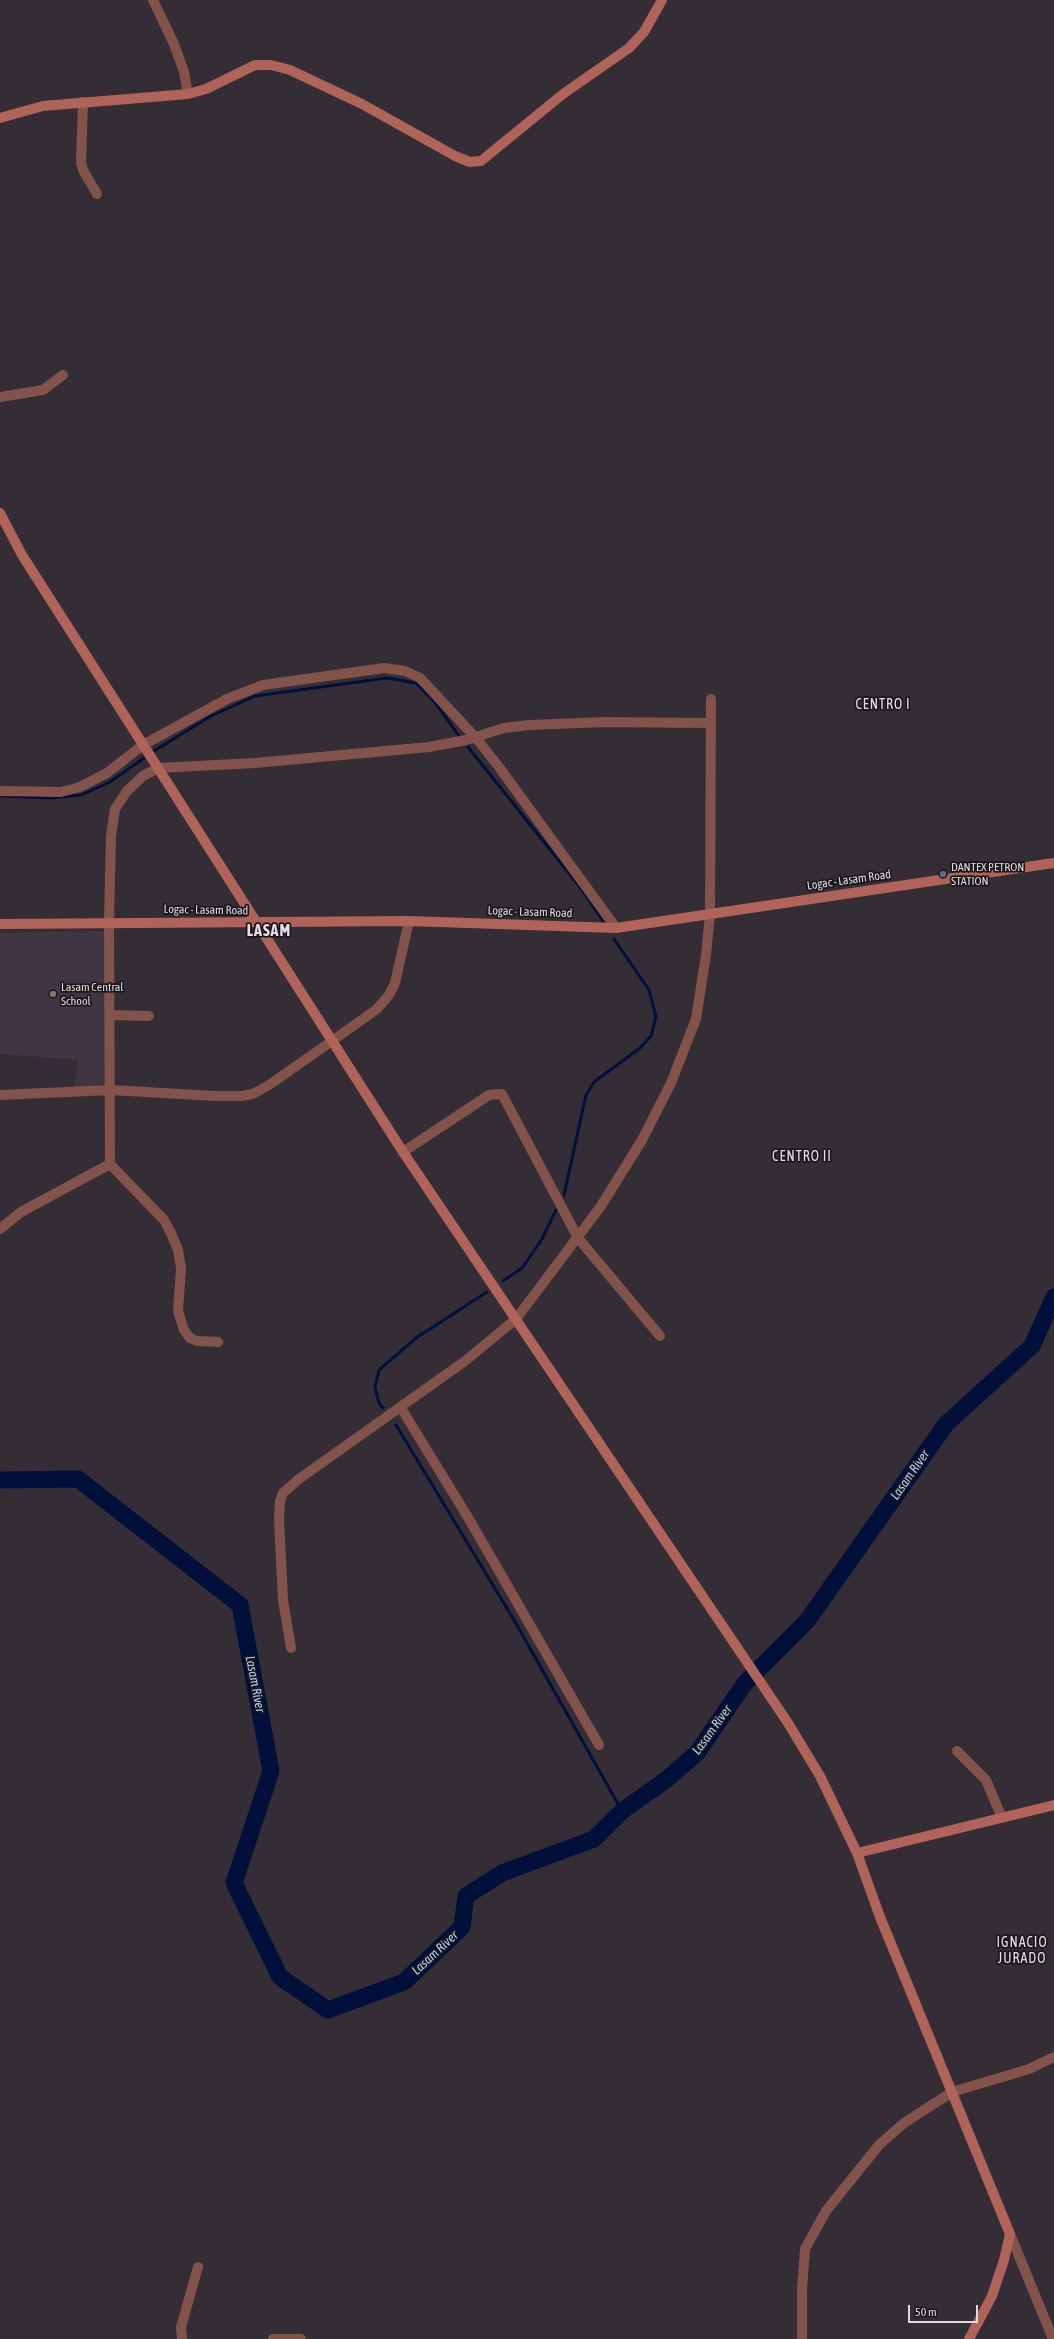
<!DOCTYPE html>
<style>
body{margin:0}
#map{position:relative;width:1054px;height:2339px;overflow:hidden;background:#342d36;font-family:"Asap Condensed",sans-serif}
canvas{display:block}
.scale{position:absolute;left:908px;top:2305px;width:70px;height:18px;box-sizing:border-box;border:2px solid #dfdae0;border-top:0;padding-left:5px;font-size:12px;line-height:14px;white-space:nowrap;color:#dfdae0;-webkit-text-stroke:3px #1a171b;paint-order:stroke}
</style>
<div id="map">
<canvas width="1054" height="2339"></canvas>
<div class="scale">50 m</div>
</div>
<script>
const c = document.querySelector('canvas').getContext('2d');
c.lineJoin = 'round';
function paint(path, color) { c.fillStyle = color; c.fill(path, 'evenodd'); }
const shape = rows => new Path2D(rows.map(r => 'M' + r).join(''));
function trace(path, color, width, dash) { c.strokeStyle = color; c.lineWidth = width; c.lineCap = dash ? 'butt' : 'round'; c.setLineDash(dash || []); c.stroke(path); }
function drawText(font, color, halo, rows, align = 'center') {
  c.font = font + ' "Asap Condensed",sans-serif'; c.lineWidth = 3.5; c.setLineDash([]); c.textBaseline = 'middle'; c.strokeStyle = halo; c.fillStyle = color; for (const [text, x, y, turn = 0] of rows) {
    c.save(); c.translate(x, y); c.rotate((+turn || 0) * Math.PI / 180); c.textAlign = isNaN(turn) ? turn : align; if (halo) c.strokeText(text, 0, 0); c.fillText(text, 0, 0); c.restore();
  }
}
paint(shape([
 [104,931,109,1088,74,1089,79,1060,0,1054,0,933]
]), '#3f3543');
trace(shape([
 [468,747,580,887,603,921],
 [154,751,211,716,255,696,387,678,416,683,434,701,459,736],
 [2,796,51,798,81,795,110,782,144,758],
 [564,1195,586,1095,594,1082,640,1048,651,1036,656,1017,649,990,614,939],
 [503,1281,522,1268,542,1239,556,1210],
 [383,1408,379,1403,375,1387,379,1370,416,1338,487,1292],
 [396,1425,514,1620,622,1811]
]), '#00103b', 3);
trace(shape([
 [0,1480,78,1479,240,1605,271,1771,234,1883,280,1977,328,2010,404,1982,462,1927,466,1896,502,1873,594,1839,622,1811,666,1780,697,1753,745,1683,807,1621,946,1424,1032,1346,1054,1297]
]), '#00103b', 17);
trace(shape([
 [153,0,174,44,184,72,188,94],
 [83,102,81,163,84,172,97,194],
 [0,397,43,390,63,375],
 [0,791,61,792,80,787,107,773,143,745,227,699,263,685,384,668,405,671,420,678,476,738,499,767,616,928],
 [110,1015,149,1016],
 [0,1095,111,1090,215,1096,241,1096,253,1094,269,1085,332,1041,377,1009,389,995,395,983,409,921],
 [403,1152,489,1095,502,1094,578,1238,660,1336],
 [110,1164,164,1220,171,1233,178,1250,181,1268,178,1311,184,1330,190,1338,197,1341,218,1342],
 [0,1229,21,1212,110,1164,109,922,111,836,115,809,127,791,143,776,158,768,255,763,429,747,466,740,504,728,529,725,604,722,710,723],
 [401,1408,469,1519,599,1745],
 [291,1648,283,1600,279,1519,280,1501,283,1493,299,1479,465,1361,516,1319,601,1206,642,1140,671,1083,696,1019,706,955,710,914,711,699],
 [957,1751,986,1780,1002,1818],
 [1010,2234,1053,2339],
 [182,2339,181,2327,198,2267],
 [273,2339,301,2339],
 [802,2339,802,2290,805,2249,826,2211,879,2145,904,2123,952,2092,1029,2069,1054,2057]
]), '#83524b', 10);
trace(shape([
 [0,118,43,106,188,94,206,89,255,65,271,65,290,70,362,104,455,156,470,162,481,161,563,94,629,48,644,32,662,0],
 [0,513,22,555,403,1152,788,1723,820,1776,857,1853,1054,1805],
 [0,924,409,921,616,928,1054,863],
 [857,1853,880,1917,1010,2234,1004,2260,992,2296,969,2339]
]), '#af6359', 10);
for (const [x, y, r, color] of [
 [943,874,4,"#5c6f8a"],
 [53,994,4,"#8d6e63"]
]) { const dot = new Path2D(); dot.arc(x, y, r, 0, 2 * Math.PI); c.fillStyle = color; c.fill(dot); trace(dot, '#1a171b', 1.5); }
drawText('12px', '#dfdae0', '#1a171b', [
 ["DANTEX PETRON",951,867],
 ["STATION",951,881],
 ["Lasam Central",61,987],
 ["School",61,1001]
], 'left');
drawText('12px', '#dfdae0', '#1a171b', [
 ["Logac - Lasam Road",849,880,-8],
 ["Logac - Lasam Road",206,910,1],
 ["Logac - Lasam Road",530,912,2]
]);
drawText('italic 13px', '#b3d2ff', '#1a171b', [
 ["Lasam River",910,1475,-55],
 ["Lasam River",255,1684,79],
 ["Lasam River",712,1730,-54],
 ["Lasam River",435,1953,-43]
]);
c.letterSpacing = '1px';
drawText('14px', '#e7deea', '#1a171b', [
 ["CENTRO I",883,705],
 ["CENTRO II",802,1157],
 ["IGNACIO",1022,1943],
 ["JURADO",1022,1959]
]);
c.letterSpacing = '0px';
c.letterSpacing = '1px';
drawText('bold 16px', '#e7deea', '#1a171b', [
 ["LASAM",269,931]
]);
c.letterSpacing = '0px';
</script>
